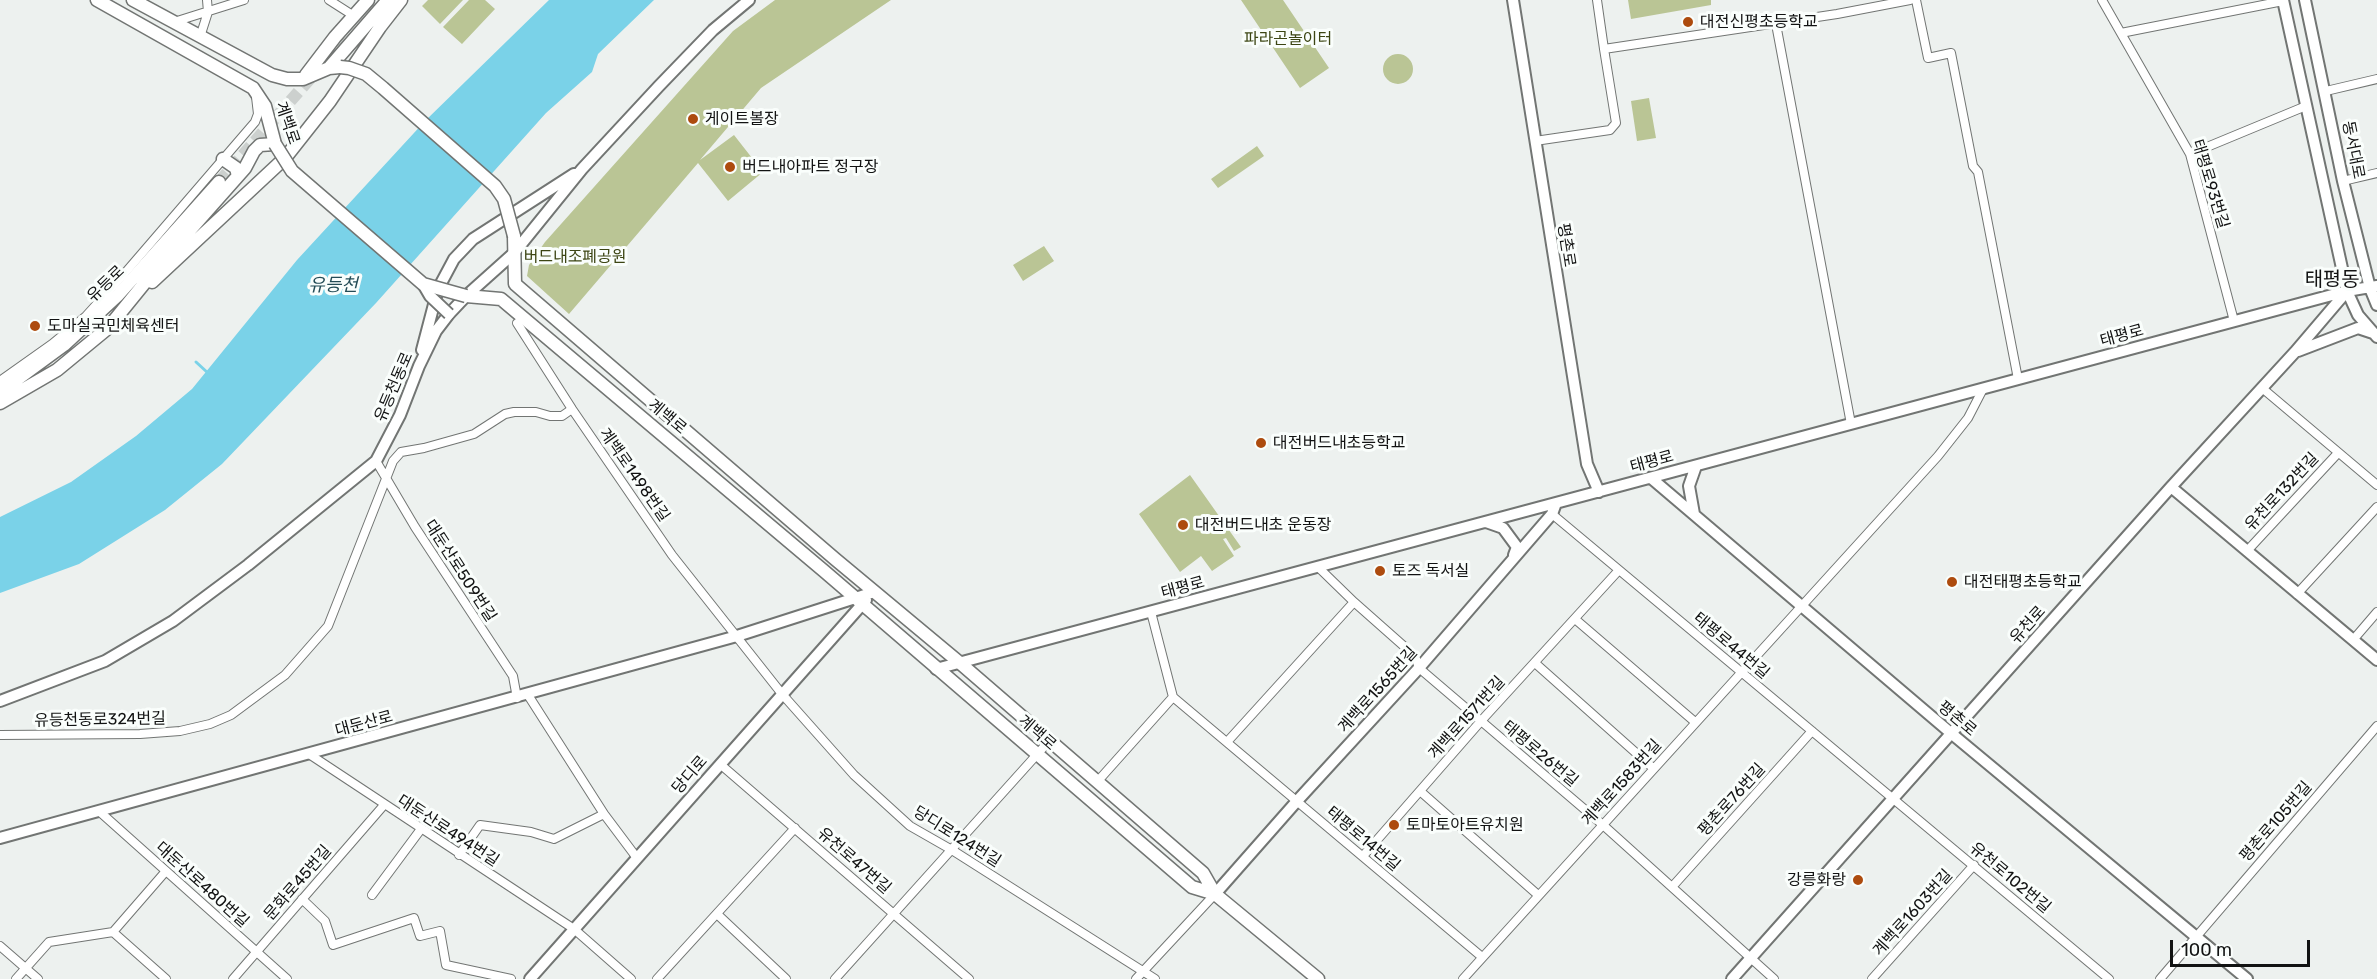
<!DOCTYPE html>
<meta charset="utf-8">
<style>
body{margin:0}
#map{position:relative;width:2377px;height:979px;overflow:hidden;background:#edf1ef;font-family:Rubik,sans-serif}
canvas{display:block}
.scale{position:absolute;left:2170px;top:940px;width:140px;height:27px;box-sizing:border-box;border:3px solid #121313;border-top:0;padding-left:8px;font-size:18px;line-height:21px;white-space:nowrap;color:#121313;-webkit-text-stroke:4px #fafefc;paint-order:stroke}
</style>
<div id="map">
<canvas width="2377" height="979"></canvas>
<div class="scale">100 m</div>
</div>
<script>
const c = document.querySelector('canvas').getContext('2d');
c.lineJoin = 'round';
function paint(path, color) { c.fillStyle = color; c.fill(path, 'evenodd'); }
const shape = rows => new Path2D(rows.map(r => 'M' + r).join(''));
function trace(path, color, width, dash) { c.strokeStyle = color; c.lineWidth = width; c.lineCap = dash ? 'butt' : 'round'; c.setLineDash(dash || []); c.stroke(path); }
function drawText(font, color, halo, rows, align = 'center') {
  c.font = font + ' Rubik,"Noto Sans KR",sans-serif'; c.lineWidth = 6; c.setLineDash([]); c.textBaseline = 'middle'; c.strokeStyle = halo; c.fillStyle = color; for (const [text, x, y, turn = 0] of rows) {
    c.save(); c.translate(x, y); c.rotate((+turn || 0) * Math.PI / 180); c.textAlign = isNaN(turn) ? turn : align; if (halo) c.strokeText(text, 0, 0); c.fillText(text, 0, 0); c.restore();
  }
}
paint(shape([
 [428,0,463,0,440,24,422,6],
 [469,0,485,0,495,9,462,44,443,27],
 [775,0,891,0,761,88,700,160,734,135,763,172,728,201,698,163,569,314,527,276,529,265,545,242,733,31],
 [1241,0,1283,0,1329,68,1300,88],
 [1628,0,1711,0,1711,5,1631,19],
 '1383 69a15 15 0 1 1 30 0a15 15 0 1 1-30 0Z',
 [1649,98,1656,138,1637,141,1631,101],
 [1257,146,1264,156,1218,188,1211,179],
 [1044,246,1054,261,1023,281,1013,265],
 [1190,475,1241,547,1234,551,1226,538,1223,539,1234,556,1212,571,1201,556,1180,572,1139,514]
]), '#bac595');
paint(shape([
 [549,0,654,0,598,54,592,72,546,113,376,303,222,464,165,510,79,564,0,593,0,517,71,482,136,436,192,389,297,260,425,121]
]), '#7ad2e8');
trace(shape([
 [196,362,208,373]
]), '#7ad2e8', 3);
trace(shape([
 [219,182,345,39]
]), '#ccd0ce', 12, [12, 6]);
const street = shape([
 [329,0,354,16],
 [1597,0,1604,49],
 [1916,0,1928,58,1951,53,1973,166,1978,172,2018,379],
 [2102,0,2190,154,2234,321],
 [174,22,244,0],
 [1776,24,1851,424],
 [2121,33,2283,1],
 [200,37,208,12,207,0],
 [2326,91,2377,79],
 [1535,141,1610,130,1616,123,1604,49,1837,14,1910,0],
 [2190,154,2306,106],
 [2343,181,2377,173],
 [517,323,572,409,672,555,782,694,854,775,910,826,952,850,1155,979],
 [0,381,52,344,86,316,125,273,255,122,258,114,256,97],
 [2262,388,2377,485],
 [376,461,415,527,513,676,517,698],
 [1552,514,2109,979],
 [2247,551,2338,453],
 [1318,567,1354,602,1415,656,1419,668,1603,825,1774,979],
 [2297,594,2377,507],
 [1151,612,1173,697,1482,957],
 [1575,619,1695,722],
 [2353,640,2377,612],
 [1535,663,1653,768],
 [528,695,604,814,637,858],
 [0,735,140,734,180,731,210,724,231,715,285,675,328,626,393,461,401,452,424,448,474,434,505,414,514,412,536,412,550,416,562,416,572,409],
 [1227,742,1354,602],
 [309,754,574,929,631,979],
 [720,764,969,979],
 [1097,782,1173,697],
 [1420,791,1538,895],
 [100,812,287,979],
 [459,855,480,825,531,832,554,839,604,814],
 [1363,856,1481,721,1619,570],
 [1672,887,1812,731],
 [372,895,421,829],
 [302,899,325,921,333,945,414,918,420,936,440,931,446,965,511,979],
 [717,914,786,979],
 [113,932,166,979],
 [0,946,38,979],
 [16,979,49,942,113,932,166,871],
 [233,979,384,805],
 [657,979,795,828],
 [835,979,1050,740],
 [1136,979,1215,894],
 [1463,979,1938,456,1968,418,1983,389],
 [1872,979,1974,865],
 [2160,979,2377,726]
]);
const secondary = shape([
 [1513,0,1587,464,1599,492],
 [2283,0,2347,291,2358,315,2377,337],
 [2305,0,2343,181,2370,288,2377,305],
 [422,350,438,289,454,259,473,239,574,174],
 [2298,351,2358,328,2373,333],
 [1651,478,1952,734,2247,979],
 [2171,487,2377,660],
 [1694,514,1689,486,1696,466],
 [1486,522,1503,528,1517,547,1514,555],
 [936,669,2347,291,2377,286],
 [0,701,105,661,173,621,248,565,376,461,400,415,419,366,436,331,449,314,466,296,514,253,582,169,659,86,713,30,749,0],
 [0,838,737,636,874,592],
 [1215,894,1297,801,1419,668,1552,514,1556,503],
 [530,979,866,600],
 [1732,979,2171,487,2295,352,2347,291]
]);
const primary = shape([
 [133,0,272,75,287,79,303,79,329,68,340,67],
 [329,68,388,0],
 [306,75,335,37,368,0],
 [223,159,236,168,238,176],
 [514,236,515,284,835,559,960,663,1203,873,1215,894,1318,979],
 [152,282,285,158,330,101,380,27,401,0],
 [466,296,501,299,824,571,1192,887,1215,894],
 [0,392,64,345,118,295,219,182],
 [0,403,57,370,108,328,160,264,245,168,254,151,260,145,275,144,265,106,253,88,97,0]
]);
trace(street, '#727573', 10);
trace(secondary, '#727573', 14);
trace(primary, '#727573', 15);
trace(street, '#fff', 8);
trace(secondary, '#fff', 10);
trace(primary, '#fff', 12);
const secondaryBridge = shape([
 [423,284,430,296,449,314]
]);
const primaryBridge = shape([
 [340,67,349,68,366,74,383,88,495,186,504,199,514,236],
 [275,144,292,171,423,284,466,296]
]);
trace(secondaryBridge, '#727573', 14, []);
trace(primaryBridge, '#727573', 15, []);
trace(secondaryBridge, '#fff', 10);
trace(primaryBridge, '#fff', 12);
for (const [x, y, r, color] of [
 [1688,22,6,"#ad4b0e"],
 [693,119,6,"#ad4b0e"],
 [730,167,6,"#ad4b0e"],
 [35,326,6,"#ad4b0e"],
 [1261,443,6,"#ad4b0e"],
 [1183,525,6,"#ad4b0e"],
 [1380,571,6,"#ad4b0e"],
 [1952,582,6,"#ad4b0e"],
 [1394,825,6,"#ad4b0e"],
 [1858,880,6,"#ad4b0e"]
]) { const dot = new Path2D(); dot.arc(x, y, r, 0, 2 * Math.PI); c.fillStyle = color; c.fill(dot); trace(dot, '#fafefc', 2); }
drawText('16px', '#121313', '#fafefc', [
 ["대전신평초등학교",1700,22],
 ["게이트볼장",705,119],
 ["버드내아파트 정구장",742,167],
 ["도마실국민체육센터",47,326],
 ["대전버드내초등학교",1273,443],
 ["대전버드내초 운동장",1195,525],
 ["토즈 독서실",1392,571],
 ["대전태평초등학교",1964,582],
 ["토마토아트유치원",1406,825],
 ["강릉화랑",1846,880,"right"]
], 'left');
drawText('16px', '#3c4513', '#fafefc', [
 ["파라곤놀이터",1288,39],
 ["버드내조폐공원",575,257]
]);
drawText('16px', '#121313', '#fafefc', [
 ["계백로",287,123,71],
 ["동서대로",2353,150,79],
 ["태평로93번길",2210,184,73],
 ["평촌로",1566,245,81],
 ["유등로",106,284,-44],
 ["태평로",2122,336,-15],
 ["유등천동로",394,387,-67],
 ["계백로",667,417,40],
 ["태평로",1652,462,-15],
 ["계백로1498번길",634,475,55],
 ["유천로132번길",2282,492,-47],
 ["대둔산로509번길",460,571,57],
 ["태평로",1183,588,-15],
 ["유천로",2028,625,-48],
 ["태평로44번길",1731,646,40],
 ["계백로1565번길",1378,690,-48],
 ["계백로1571번길",1467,718,-48],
 ["평촌로",1957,719,40],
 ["유등천동로324번길",100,720,-1],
 ["대둔산로",364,724,-15],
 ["계백로",1037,733,41],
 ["태평로26번길",1540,754,40],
 ["당디로",690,775,-49],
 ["계백로1583번길",1622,783,-48],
 ["평촌로76번길",1732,800,-48],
 ["평촌로105번길",2276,822,-49],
 ["대둔산로494번길",448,831,33],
 ["당디로124번길",957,837,32],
 ["태평로14번길",1363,839,40],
 ["유천로47번길",854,861,41],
 ["유천로102번길",2010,878,40],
 ["문화로45번길",298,883,-49],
 ["대둔산로480번길",202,885,42],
 ["계백로1603번길",1913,913,-48]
]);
drawText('italic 18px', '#244c56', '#fafefc', [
 ["유등천",333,286]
]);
drawText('20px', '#121313', '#fafefc', [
 ["태평동",2332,280]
]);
</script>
